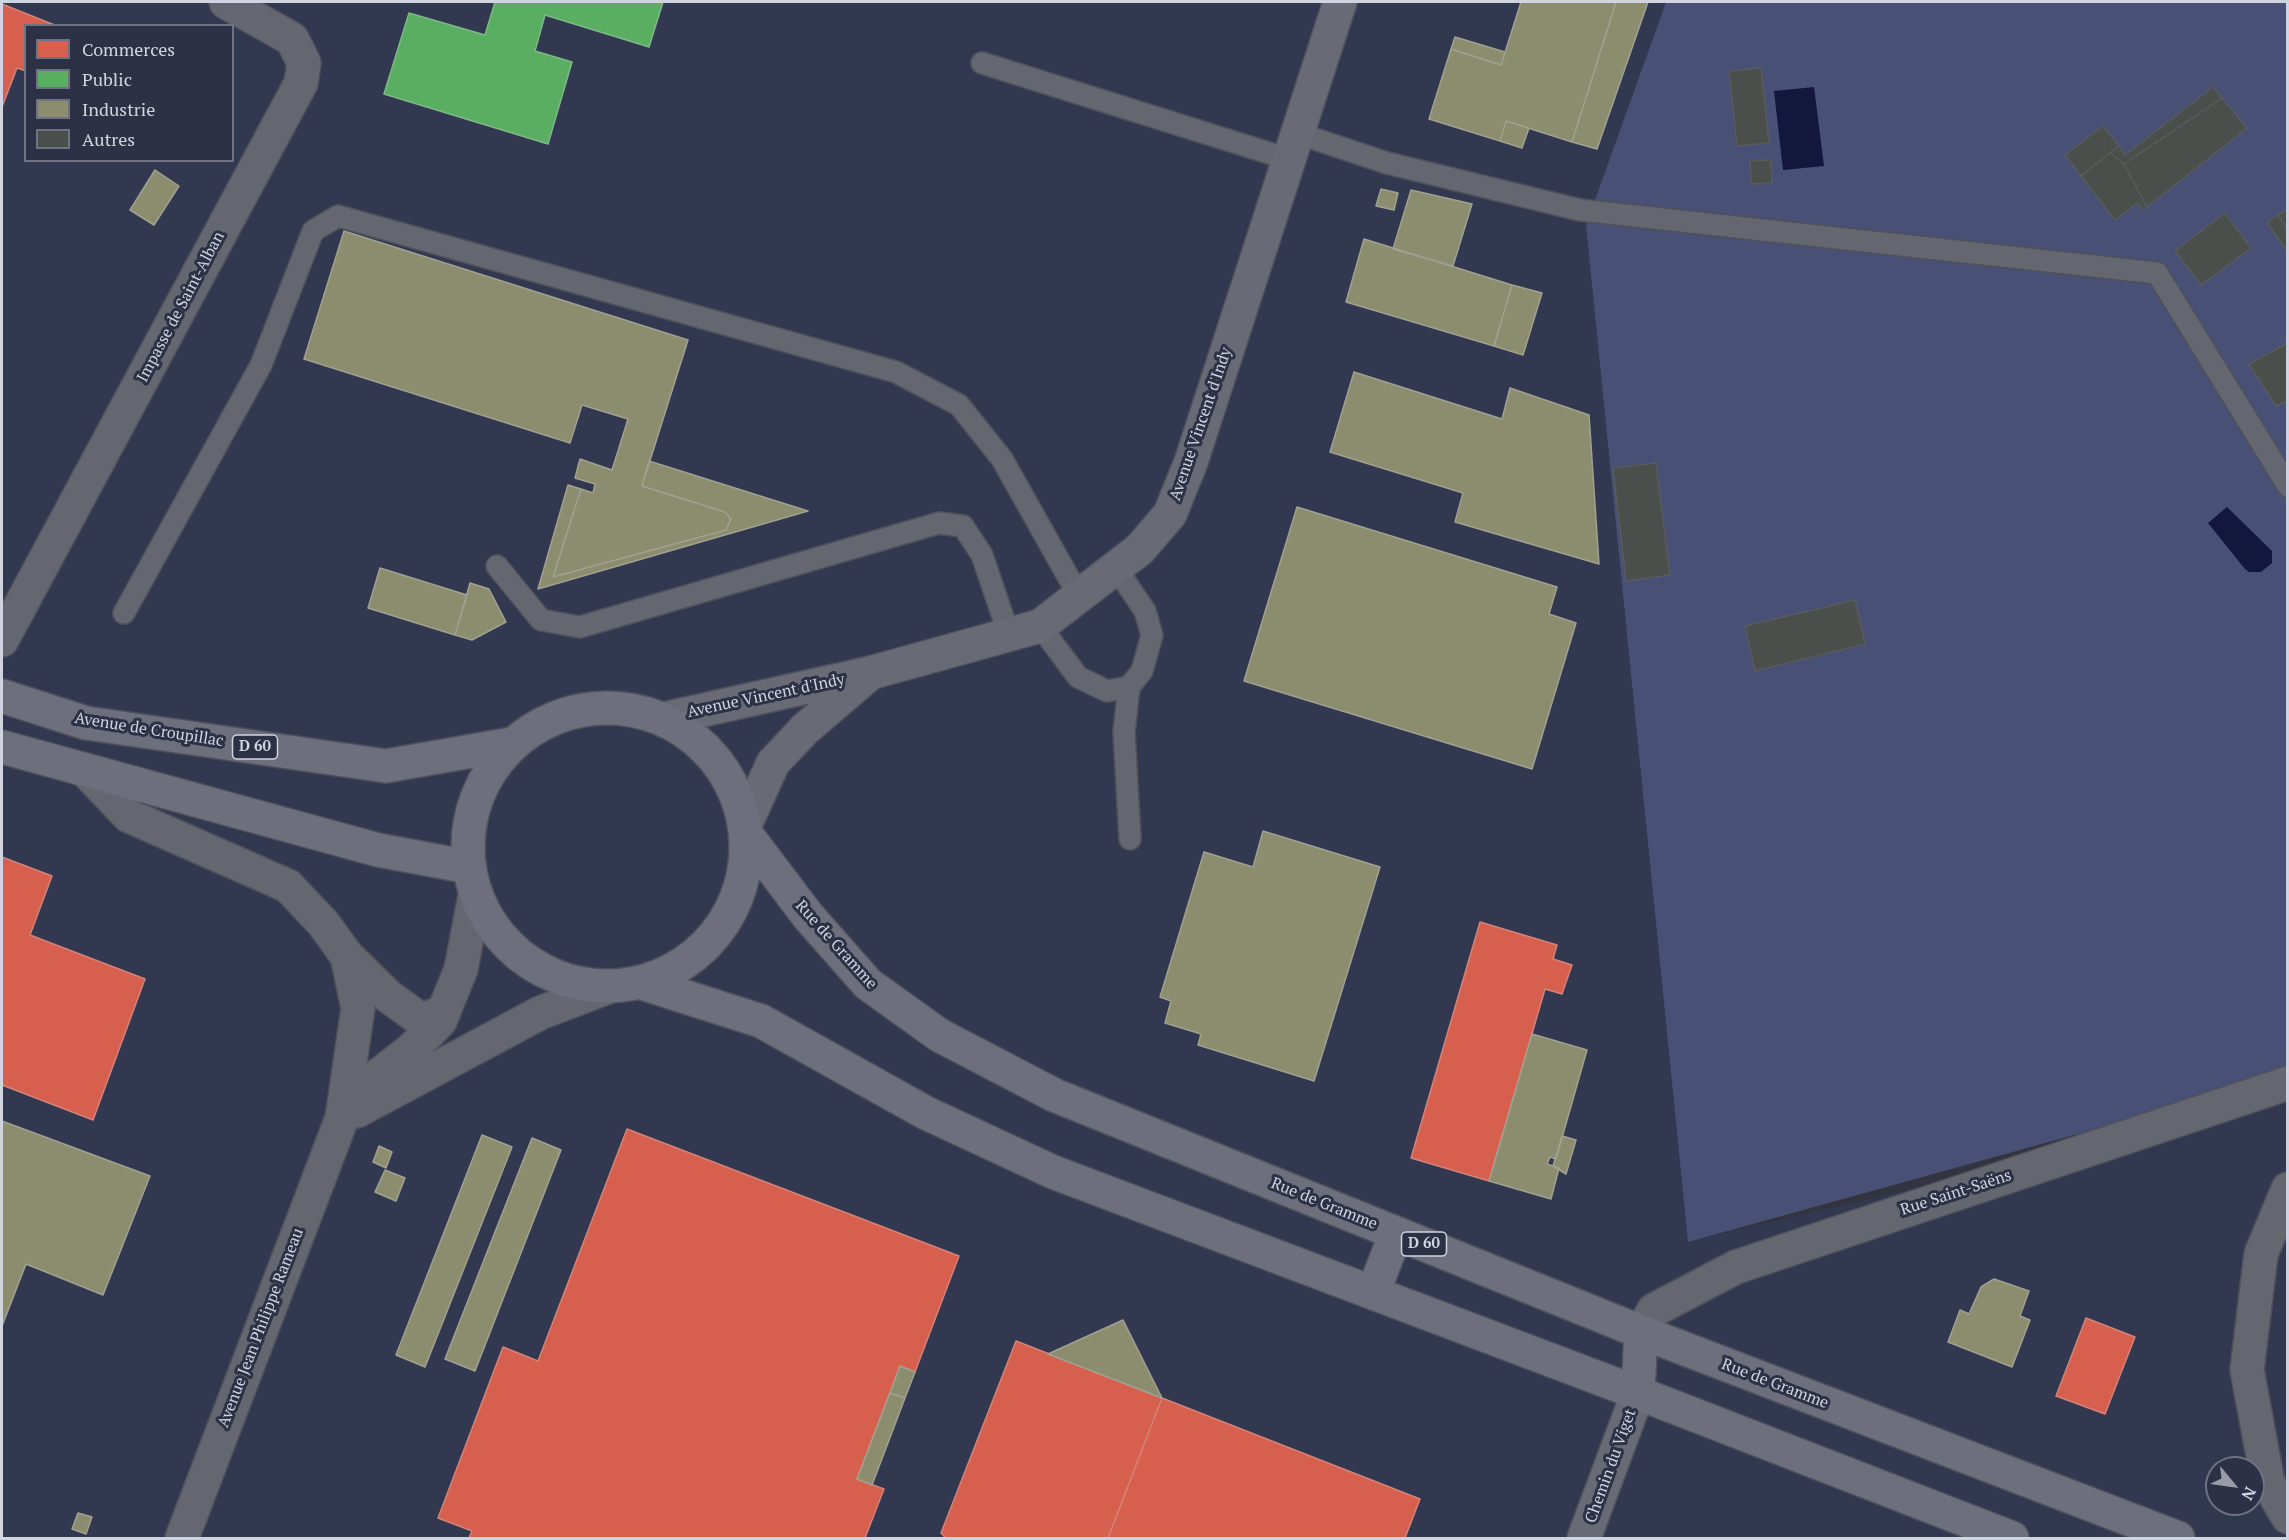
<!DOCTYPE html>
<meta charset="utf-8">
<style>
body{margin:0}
#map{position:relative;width:2289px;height:1540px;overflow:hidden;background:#32343f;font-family:"PT Serif",serif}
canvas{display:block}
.frame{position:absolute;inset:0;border:3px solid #d0d4e1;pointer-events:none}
.legend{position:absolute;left:24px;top:24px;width:210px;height:138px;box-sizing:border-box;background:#2c3145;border:2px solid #6e7283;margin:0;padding:8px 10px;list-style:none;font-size:18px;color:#d0d4e1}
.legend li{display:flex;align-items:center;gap:12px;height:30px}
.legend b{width:30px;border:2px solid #6e7283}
.north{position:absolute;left:2205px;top:1456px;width:60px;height:60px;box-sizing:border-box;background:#2c3145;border:2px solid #6e7283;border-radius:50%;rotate:119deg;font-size:16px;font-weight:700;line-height:24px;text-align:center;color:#d0d4e1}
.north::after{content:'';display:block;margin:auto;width:21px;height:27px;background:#999ca8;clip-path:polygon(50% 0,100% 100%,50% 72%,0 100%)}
</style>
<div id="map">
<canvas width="2289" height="1540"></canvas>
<div class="frame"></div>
<ul class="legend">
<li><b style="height:16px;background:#d6604d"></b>Commerces</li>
<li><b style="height:16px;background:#5aae61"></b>Public</li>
<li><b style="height:16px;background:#8c8c6e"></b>Industrie</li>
<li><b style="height:16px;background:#4a4f4c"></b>Autres</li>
</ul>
<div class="north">N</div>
</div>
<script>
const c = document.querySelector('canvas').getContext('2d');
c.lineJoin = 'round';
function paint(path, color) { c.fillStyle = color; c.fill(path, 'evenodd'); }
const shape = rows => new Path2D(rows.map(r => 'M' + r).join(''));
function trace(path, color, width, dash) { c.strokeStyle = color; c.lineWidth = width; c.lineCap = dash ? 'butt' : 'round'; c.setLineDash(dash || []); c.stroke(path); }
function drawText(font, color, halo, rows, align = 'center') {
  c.font = font + ' "PT Serif",serif'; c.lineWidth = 6; c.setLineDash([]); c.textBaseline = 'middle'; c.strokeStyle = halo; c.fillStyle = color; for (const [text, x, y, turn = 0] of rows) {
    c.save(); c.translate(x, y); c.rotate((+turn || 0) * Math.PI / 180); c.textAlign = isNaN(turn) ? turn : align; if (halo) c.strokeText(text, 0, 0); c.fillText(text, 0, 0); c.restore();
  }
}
paint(shape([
 [2,2,1666,2,1586,225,1688,1241,2287,1102,2287,1538,2,1538],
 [26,26,232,26,232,160,26,160],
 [2217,1468,2253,1468,2253,1504,2217,1504]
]), '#333851');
paint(shape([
 [1666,2,2287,2,2287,1076,1688,1242,1586,225]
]), '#485075');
paint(shape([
 [1814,87,1824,166,1783,170,1774,91],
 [2227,507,2272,551,2272,563,2261,572,2249,572,2245,569,2208,523]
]), '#13173b');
const shops = shape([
 [2,4,57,26,26,26,26,71,17,68,2,107,2,4],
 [2,857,52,876,30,935,145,979,93,1120,2,1085,2,857],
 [1480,922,1557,945,1553,959,1572,965,1562,994,1545,989,1489,1181,1411,1158,1480,922],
 [627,1129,959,1256,915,1372,900,1366,857,1479,884,1489,865,1538,469,1538,472,1531,438,1518,503,1347,538,1361,627,1129],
 [2086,1318,2135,1337,2105,1414,2056,1396,2086,1318],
 [1016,1341,1162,1398,1108,1538,946,1538,941,1533,1016,1341],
 [1162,1398,1420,1499,1405,1538,1108,1538,1162,1398]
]);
paint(shops, '#d6604d');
trace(shops, '#d48379', 1.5);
const public = shape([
 [495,2,663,2,649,47,545,15,535,51,572,62,548,144,384,94,409,13,485,35,495,2]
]);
paint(public, '#5aae61');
trace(public, '#7db987', 1.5);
const industry = shape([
 [1521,2,1616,2,1572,142,1506,121,1500,141,1429,119,1451,49,1501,65,1521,2],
 [1616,2,1648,2,1597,149,1572,142,1616,2],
 [1455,37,1505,52,1501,65,1451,49,1455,37],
 [1506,121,1529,128,1522,148,1500,141,1506,121],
 [155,170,179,186,154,225,130,210,155,170],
 [1381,189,1398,193,1394,210,1376,206,1381,189],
 [1411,190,1472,204,1453,266,1393,249,1411,190],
 [344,231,688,340,642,486,725,512,731,519,726,530,553,577,581,489,593,493,595,484,575,478,580,459,612,470,628,419,582,405,570,443,304,359,344,231],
 [1364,239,1512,285,1494,346,1346,302,1364,239],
 [1512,285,1542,293,1523,355,1494,346,1512,285],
 [1354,372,1502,419,1510,388,1589,415,1599,564,1455,522,1463,493,1330,452,1354,372],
 [649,461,808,511,538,589,568,485,581,489,553,577,726,530,731,519,725,512,642,486,649,461],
 [1297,507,1557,587,1549,614,1576,623,1532,769,1244,681,1297,507],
 [380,568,467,595,455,635,368,608,380,568],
 [470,583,489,589,506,622,472,640,455,635,470,583],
 [1263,831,1380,867,1314,1081,1198,1045,1201,1034,1165,1023,1171,1001,1160,997,1204,852,1253,867,1263,831],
 [1532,1034,1587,1050,1556,1159,1550,1157,1547,1164,1559,1168,1551,1199,1489,1181,1532,1034],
 [2,1121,150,1176,103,1295,26,1264,2,1326,2,1121],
 [482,1135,512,1147,425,1367,396,1355,482,1135],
 [1562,1136,1576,1140,1566,1174,1553,1166,1562,1136],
 [532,1138,561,1150,475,1371,445,1359,532,1138],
 [379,1146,392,1152,386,1168,373,1162,379,1146],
 [385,1170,405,1178,396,1201,375,1192,385,1170],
 [1994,1279,2029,1291,2020,1316,2030,1320,2012,1367,1948,1342,1960,1310,1969,1314,1981,1287,1994,1279],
 [1123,1320,1162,1398,1048,1354,1123,1320],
 [900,1366,915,1372,905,1398,890,1393,900,1366],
 [890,1393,905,1398,872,1485,857,1479,890,1393],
 [78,1513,92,1517,86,1534,72,1529,78,1513]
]);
paint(industry, '#8c8c6e');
trace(industry, '#a0a290', 1.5);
const building = shape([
 [1761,68,1769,143,1737,146,1729,71,1761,68],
 [2213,87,2222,98,2124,164,2110,153,2119,146,2125,155,2213,87],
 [2222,98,2247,128,2147,207,2124,164,2222,98],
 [2103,126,2119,146,2081,176,2065,155,2103,126],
 [2110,153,2124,164,2147,207,2143,210,2137,203,2115,220,2081,176,2110,153],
 [1771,160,1772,183,1751,184,1750,161,1771,160],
 [2288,209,2288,229,2278,215,2288,209],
 [2225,213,2251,248,2201,285,2175,251,2225,213],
 [2278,215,2288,229,2288,252,2267,223,2278,215],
 [2288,343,2288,401,2276,406,2249,364,2288,343],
 [1656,463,1670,575,1626,581,1613,468,1656,463],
 [1855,600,1865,644,1755,671,1745,626,1855,600]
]);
paint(building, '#4a4f4c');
trace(building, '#585c5c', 1.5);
const lane = shape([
 [982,63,1288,159],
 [1297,133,1387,163,1580,210,2157,273,2288,486],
 [497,566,541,620,580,627,939,523,963,526,982,555,1009,635],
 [124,613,261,365,313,231,338,216,896,372,959,405,1002,459,1079,596],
 [1040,626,1078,677,1107,691,1129,687,1142,671,1152,635,1145,611,1116,568],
 [1129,687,1124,732,1130,839]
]);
const street = shape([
 [2,640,301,83,304,63,292,39,226,2],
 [85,770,129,816,288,886,323,923,347,956,388,996,421,1020,444,1012],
 [357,1111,540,1013,608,987],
 [342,1118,358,1008,347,956],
 [2288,1189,2261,1254,2247,1370,2268,1483,2288,1517],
 [1641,1332,1654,1310,1736,1267,2288,1083],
 [182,1538,342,1118,379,1075,411,1050,440,1021,461,969,475,895]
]);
const secondary = shape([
 [663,719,870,673,1040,626,1140,549,1170,514,1191,462,1340,2],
 [745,825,773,763,805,729,867,676],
 [1584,1538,1638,1393]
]);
const primary = shape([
 [2,696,86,723,386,766,512,744],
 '468 847a139 139 0 1 1 278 0a139 139 0 1 1-278 0Z',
 [2,747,378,850,469,867],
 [746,834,808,916,868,984,939,1035,1054,1095,1641,1332,2178,1538],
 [642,983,761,1021,926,1113,1053,1172,1638,1393,2012,1538],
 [1373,1293,1396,1233],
 [1638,1393,1641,1332]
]);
trace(lane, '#4e515a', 24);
trace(street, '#4e515a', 36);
trace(secondary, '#4e515a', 36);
trace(primary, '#4e515a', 36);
trace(lane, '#64676f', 21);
trace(street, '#64676f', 33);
trace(secondary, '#686a76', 33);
trace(primary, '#6d6f7d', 33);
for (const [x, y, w] of [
 [255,747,45],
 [1424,1244,45]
]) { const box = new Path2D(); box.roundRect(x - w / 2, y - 12, w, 24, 4.5); c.fillStyle = '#2c3145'; c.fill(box); trace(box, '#d0d4e1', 1.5); }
drawText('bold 15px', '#d0d4e1', null, [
 ["D 60",255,747],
 ["D 60",1424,1244]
]);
drawText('16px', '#d0d4e1', '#2c3145', [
 ["Impasse de Saint-Alban",181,307,-62],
 ["Avenue Vincent d'Indy",1201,424,-71],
 ["Avenue Vincent d'Indy",766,696,-12],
 ["Avenue de Croupillac",149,730,9],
 ["Rue de Gramme",836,945,48],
 ["Rue Saint-Saëns",1956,1193,-18],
 ["Rue de Gramme",1324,1204,22],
 ["Avenue Jean Philippe Rameau",261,1328,-69],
 ["Rue de Gramme",1775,1384,21],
 ["Chemin du Viget",1611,1466,-70]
]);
</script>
